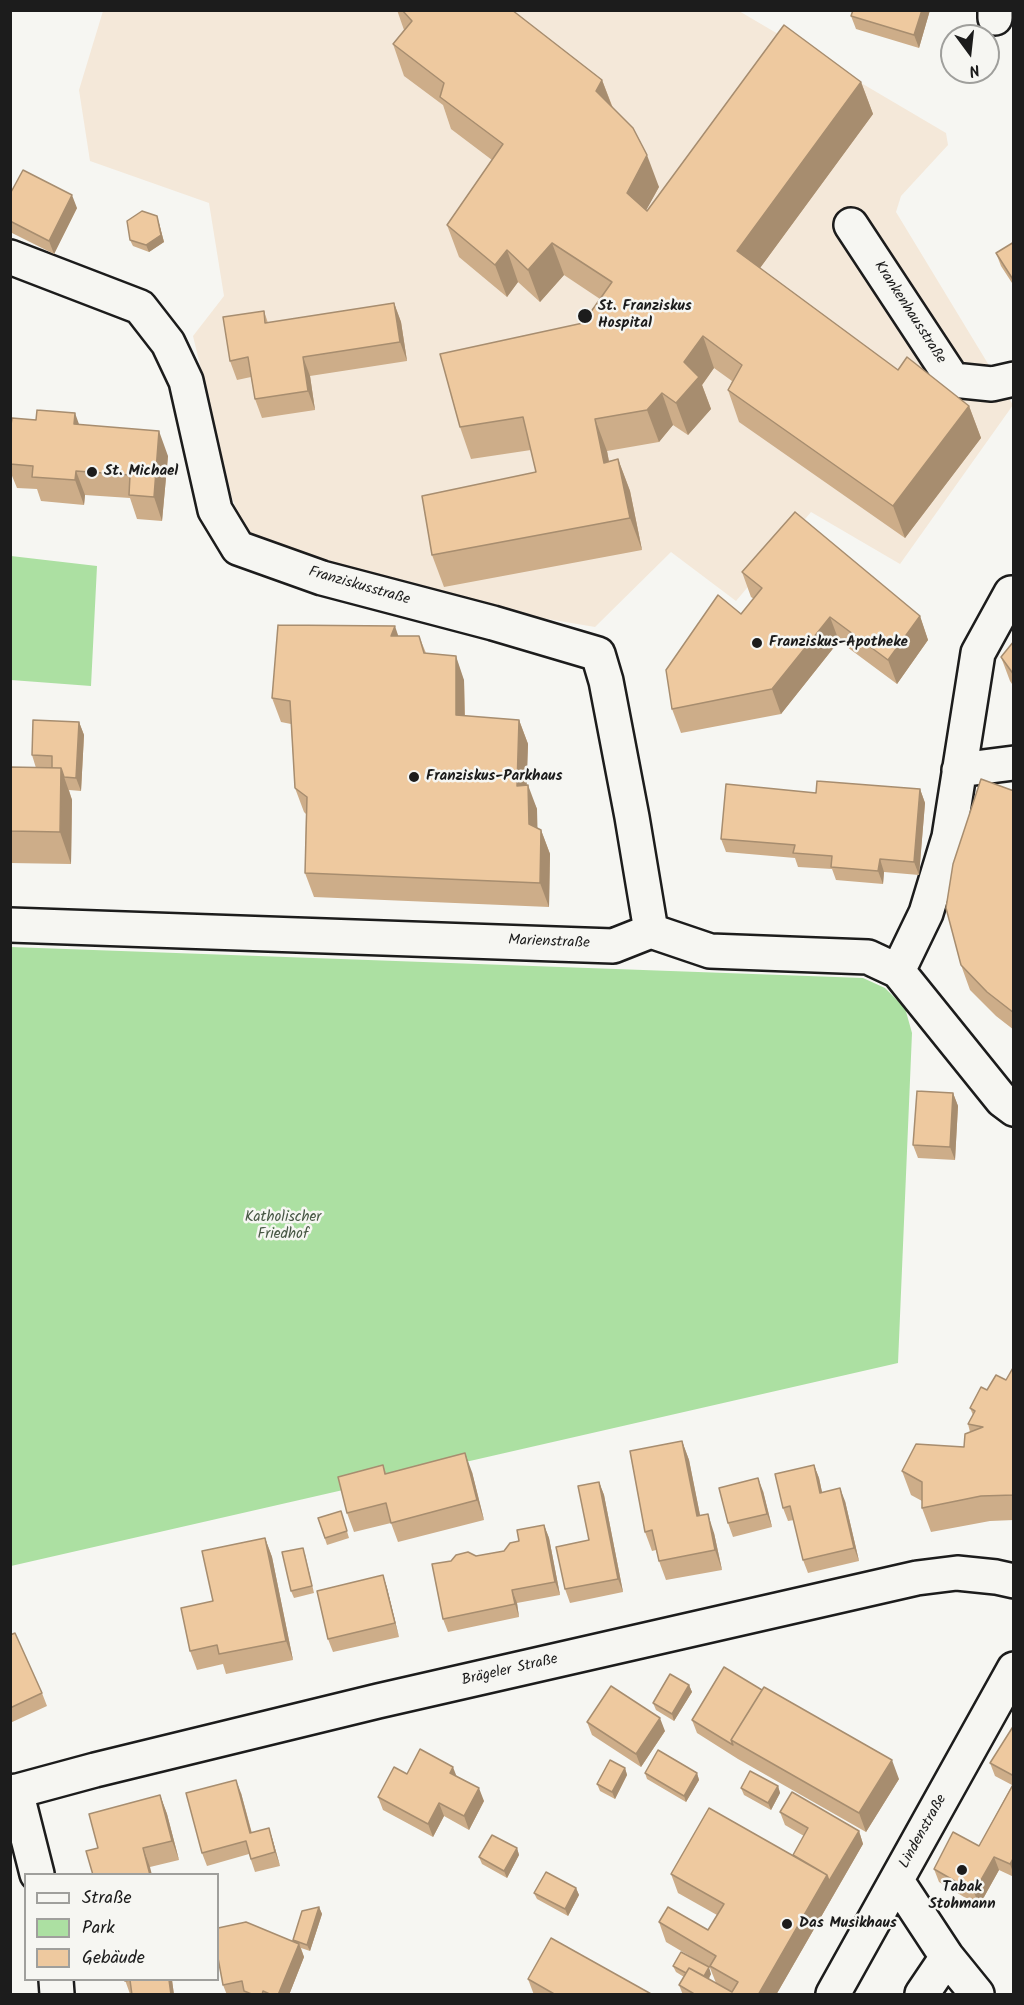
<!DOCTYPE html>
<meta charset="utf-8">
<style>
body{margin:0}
#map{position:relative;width:1024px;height:2005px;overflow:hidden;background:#f6f6f2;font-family:Kalam,sans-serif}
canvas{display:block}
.frame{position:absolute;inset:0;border:12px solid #1c1c1c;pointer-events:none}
.legend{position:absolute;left:24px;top:1873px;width:195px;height:108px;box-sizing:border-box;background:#f6f6f2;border:2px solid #9f9f9c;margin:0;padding:8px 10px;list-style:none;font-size:18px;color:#1c1c1c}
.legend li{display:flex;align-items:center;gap:12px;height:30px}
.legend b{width:30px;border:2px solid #9f9f9c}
.north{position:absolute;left:940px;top:24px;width:60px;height:60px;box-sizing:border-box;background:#f6f6f2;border:2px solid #9f9f9c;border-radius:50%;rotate:165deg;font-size:16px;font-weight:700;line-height:24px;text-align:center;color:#1c1c1c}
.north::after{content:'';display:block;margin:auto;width:21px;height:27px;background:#1c1c1c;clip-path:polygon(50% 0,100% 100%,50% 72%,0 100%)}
</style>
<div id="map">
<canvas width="1024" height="2005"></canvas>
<div class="frame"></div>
<ul class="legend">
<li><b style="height:8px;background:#f6f6f2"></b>Straße</li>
<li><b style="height:16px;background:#ace0a2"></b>Park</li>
<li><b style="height:16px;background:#eec99f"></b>Gebäude</li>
</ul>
<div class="north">N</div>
</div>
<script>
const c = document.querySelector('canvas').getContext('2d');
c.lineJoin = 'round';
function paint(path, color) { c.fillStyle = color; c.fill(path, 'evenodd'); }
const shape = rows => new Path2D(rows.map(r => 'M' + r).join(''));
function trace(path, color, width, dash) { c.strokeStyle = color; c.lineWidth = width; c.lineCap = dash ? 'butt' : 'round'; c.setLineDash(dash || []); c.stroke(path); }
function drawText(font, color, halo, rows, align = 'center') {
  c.font = font + ' Kalam,sans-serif'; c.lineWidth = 5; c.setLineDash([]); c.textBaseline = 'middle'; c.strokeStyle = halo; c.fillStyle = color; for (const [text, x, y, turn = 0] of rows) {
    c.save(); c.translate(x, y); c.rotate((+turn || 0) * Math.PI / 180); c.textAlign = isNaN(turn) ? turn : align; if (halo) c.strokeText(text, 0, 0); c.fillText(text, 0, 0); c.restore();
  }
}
paint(shape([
 [103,11,739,11,946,133,948,145,901,196,896,212,1013,405,900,564,811,512,736,601,671,552,595,627,459,604,247,535,232,498,193,336,224,296,209,203,90,161,79,90]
]), '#f4e8d9');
paint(shape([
 [11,556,97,566,91,686,11,680],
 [11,947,863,978,885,988,905,1008,912,1033,898,1363,11,1566]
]), '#ace0a2');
const minor = shape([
 [995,10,995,18],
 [851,225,953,380,992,384,1014,379],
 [10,257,140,307,168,343,186,381,215,510,238,548,322,578,493,623,598,654,606,681,632,817,651,931],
 [959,770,1014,763],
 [10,925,613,946,651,931,710,951,868,957,898,971,1002,1100,1014,1109],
 [898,971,926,913,949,837,978,653,1011,593],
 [16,1791,37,1874],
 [10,1793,95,1770,378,1701,917,1578,957,1573,996,1577,1014,1581],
 [897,1881,947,1957,977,1994],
 [56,1980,57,1994],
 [833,1994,1014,1669],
 [922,1994,947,1957]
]);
trace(minor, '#1c1c1c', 38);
trace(minor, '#f6f6f2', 33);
paint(shape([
 [397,10,512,10,602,80,613,108,659,187,646,210,647,211,861,82,873,114,760,268,898,370,969,406,981,438,905,538,739,422,728,390,732,381,714,368,702,385,711,409,688,435,673,425,659,442,607,451,609,461,618,459,630,491,642,550,444,587,432,555,536,472,531,450,471,459,460,427,583,323,600,299,564,275,540,302,518,282,507,297,459,257,447,225,492,160,451,129,443,105,404,76,393,44,404,30],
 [853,10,930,10,919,48,856,29,851,16],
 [10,194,77,208,54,254,10,232],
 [159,223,164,242,149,252,133,246,130,240],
 [1014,242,1014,286,1001,266,996,253],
 [394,303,401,322,407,361,310,376,315,410,262,418,255,399,251,377,237,380,230,361,264,311,268,323],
 [79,425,168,456,162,521,137,519,130,498,85,495,84,505,41,501,37,489,17,488,10,471,10,432],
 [742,572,920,616,928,640,897,684,839,641,781,714,681,733,672,709,754,599,751,597],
 [398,636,419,636,426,653,464,680,465,716,519,720,528,744,526,785,537,809,537,828,541,830,550,854,549,907,314,897,305,873,306,814,304,812,295,788,291,724,281,722,272,698],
 [1014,641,1014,687,1010,681,1001,657],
 [79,722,84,735,81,791,69,790,72,800,71,864,10,863,10,767,36,768,32,755],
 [920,789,925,803,919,875,884,872,883,884,836,880,832,869,798,867,795,858,726,852,721,839,816,793],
 [1014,791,1014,1030,996,1016,970,990,961,965],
 [953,1093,958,1106,955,1160,918,1158,913,1145],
 [1014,1366,1014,1520,990,1521,931,1532,922,1508,922,1501,911,1495,902,1471,964,1447,970,1432,968,1424,973,1415,970,1408,987,1390,1006,1380],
 [682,1441,689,1460,700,1515,714,1533,722,1570,666,1580,659,1561,656,1550,652,1551,645,1532],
 [383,1465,386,1473,472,1472,484,1520,398,1542,391,1523,354,1532,347,1513],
 [814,1465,819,1478,822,1492,845,1501,859,1561,808,1573,803,1560,794,1520,788,1521,783,1508],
 [599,1482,604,1495,623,1592,570,1603,565,1589,589,1540],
 [763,1491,772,1527,733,1537,728,1523],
 [318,1518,343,1518,349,1538,327,1545],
 [544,1525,549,1538,560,1595,517,1603,519,1617,448,1632,443,1619,504,1551],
 [265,1538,272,1557,293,1660,226,1674,223,1664,197,1670,190,1651,213,1601],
 [305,1554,314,1593,294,1598,291,1591],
 [383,1575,387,1588,399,1637,333,1652,328,1639],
 [10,1635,42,1693,47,1706,10,1723],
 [689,1685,692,1692,674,1721,656,1710,653,1703],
 [692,1720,899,1779,866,1832,738,1759,697,1733],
 [587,1722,665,1731,641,1767,592,1735],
 [1014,1725,1014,1877,999,1870,979,1906,939,1882,934,1869,979,1846,1012,1785,995,1776,990,1763],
 [625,1768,627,1775,615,1799,600,1791,597,1784],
 [645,1773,697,1773,699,1780,686,1802,647,1779],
 [407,1774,456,1776,484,1801,469,1830,444,1816,433,1837,383,1810,378,1797],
 [778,1786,780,1793,771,1810,744,1795,741,1788],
 [241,1793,252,1833,269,1828,273,1841,280,1866,255,1872,249,1854,207,1866,202,1853],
 [160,1795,167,1814,179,1860,150,1867,98,1848],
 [780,1812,859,1831,863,1844,776,1995,683,1995,679,1985,684,1977,676,1972,673,1966,711,1974,709,1979,716,1983,710,1968,666,1942,659,1922,708,1930,717,1915,678,1893,671,1874,793,1855,804,1836,785,1825],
 [517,1848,519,1855,507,1878,482,1864,479,1857],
 [576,1888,579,1895,568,1916,537,1899,534,1893],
 [319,1907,322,1914,310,1951,301,1948,304,1957,289,1995,227,1995,223,1985,294,1942,293,1940],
 [528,1979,653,1995,534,1995],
 [125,1980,172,1980,174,1995,130,1994]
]), '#cdad89');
paint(shape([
 [922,10,930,10,919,48,914,35],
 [602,80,614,112,596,91],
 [861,82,873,114,749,283,737,251],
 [647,155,659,187,638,225,627,193],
 [72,195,77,208,54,254,49,241],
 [157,216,164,242,149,252,146,245],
 [552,243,564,275,540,302,528,270],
 [507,250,518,282,507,297,495,265],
 [394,303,401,322,407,361,400,342],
 [703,336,714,368,702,385,711,409,688,435,676,403,684,362],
 [303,357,310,376,315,410,308,391],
 [662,393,673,425,659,442,647,410],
 [969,406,981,438,905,538,893,506],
 [75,413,84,438,74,424],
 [595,419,607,451,615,495,604,463],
 [159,431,168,456,162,521,154,497],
 [618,459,630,491,642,550,630,518],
 [76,471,85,495,84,505,75,480],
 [920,616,928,640,897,684,888,660],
 [830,617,839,641,781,714,772,689],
 [395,626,403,650,391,636],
 [456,656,464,680,465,739,456,715],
 [519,720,528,744,526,810,517,786],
 [79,722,84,735,81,791,76,778],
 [61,768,72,800,71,864,60,832],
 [528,785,537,809,538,848,529,824],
 [920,789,925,803,919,875,914,862],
 [541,830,550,854,549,907,540,883],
 [880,859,884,872,883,884,878,871],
 [953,1093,958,1106,955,1160,950,1147],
 [682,1441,689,1460,704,1535,697,1516],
 [465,1453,472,1472,484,1520,477,1500],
 [814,1465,819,1478,825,1506,820,1493],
 [758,1478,763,1491,772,1527,767,1514],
 [599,1482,604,1495,623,1592,618,1579],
 [840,1488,845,1501,859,1561,854,1548],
 [708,1514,714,1533,722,1570,715,1550],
 [544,1525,549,1538,560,1595,555,1582],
 [265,1538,272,1557,293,1660,286,1641],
 [383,1575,387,1588,399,1637,395,1623],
 [512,1590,517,1603,519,1617,515,1604],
 [689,1685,692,1692,674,1721,672,1714],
 [660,1718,665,1731,641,1767,636,1754],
 [892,1760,899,1779,866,1832,859,1813],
 [453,1767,458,1780,450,1773],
 [625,1768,627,1775,615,1799,612,1792],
 [697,1773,699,1780,686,1802,684,1796],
 [236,1780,241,1793,255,1846,250,1833],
 [778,1786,780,1793,771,1810,768,1803],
 [479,1788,484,1801,469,1830,464,1816],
 [160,1795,167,1814,179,1860,172,1841],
 [439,1803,444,1816,433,1837,428,1824],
 [269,1828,273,1841,280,1866,275,1852],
 [859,1831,863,1844,776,1995,758,1995,827,1875],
 [143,1848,150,1867,152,1875,150,1875],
 [517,1848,519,1855,507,1878,504,1871],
 [994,1857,999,1870,979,1906,974,1892],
 [1014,1857,1014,1875,1010,1864],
 [576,1888,579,1895,568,1916,565,1909],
 [319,1907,322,1914,310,1951,307,1945],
 [299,1944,304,1957,289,1995,278,1995],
 [709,1967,711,1974,703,1988,701,1981],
 [169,1980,172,1980,174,1995,171,1995]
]), '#a78d6f');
const building = shape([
 [402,10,512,10,602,80,596,91,633,128,647,155,627,193,647,211,784,25,861,82,737,251,898,370,907,357,969,406,893,506,728,390,742,365,703,336,684,362,699,377,676,403,662,393,647,410,595,419,604,463,618,459,630,518,432,555,422,496,536,472,523,417,460,427,440,354,583,323,612,282,552,243,528,270,507,250,495,265,447,225,503,144,440,97,444,83,393,44,412,21,402,10],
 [853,10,922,10,914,35,851,16,853,10],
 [23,170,72,195,49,241,10,221,10,194,23,170],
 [142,211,157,216,161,235,146,245,130,240,127,221,142,211],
 [1014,242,1014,281,996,253,1014,242],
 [394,303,400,342,303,357,308,391,255,399,248,357,230,361,223,317,264,311,265,323,394,303],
 [37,410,75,413,74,424,159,431,154,497,129,495,130,475,76,471,75,480,32,477,33,466,10,464,10,432,12,418,36,420,37,410],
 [795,512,920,616,888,660,830,617,772,689,672,709,666,670,718,595,741,614,762,588,742,572,795,512],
 [278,625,395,626,391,636,419,636,424,653,456,656,456,715,519,720,517,786,528,785,529,824,541,830,540,883,305,873,307,797,295,788,290,701,272,698,278,625],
 [1014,641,1014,675,1001,657,1014,641],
 [33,720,79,722,76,778,64,777,61,768,52,768,52,756,32,755,33,720],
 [10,767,61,768,60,832,10,831,10,767],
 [981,779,1014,791,1014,1013,987,992,961,965,946,908,953,864,981,779],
 [817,781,920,789,914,862,880,859,878,871,831,867,832,856,793,853,795,845,721,839,726,784,816,793,817,781],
 [917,1091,953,1093,950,1147,913,1145,917,1091],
 [1014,1366,1014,1495,981,1496,922,1508,922,1482,902,1471,916,1444,964,1447,965,1434,983,1427,968,1424,975,1411,970,1408,981,1387,987,1390,996,1375,1006,1380,1014,1366],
 [682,1441,697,1516,708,1514,715,1550,659,1561,652,1530,645,1532,630,1451,682,1441],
 [465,1453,477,1500,391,1523,386,1503,347,1513,338,1477,383,1465,385,1474,465,1453],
 [814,1465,820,1493,840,1488,854,1548,803,1560,790,1506,783,1508,775,1474,814,1465],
 [758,1478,767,1514,728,1523,719,1488,758,1478],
 [599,1482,618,1579,565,1589,556,1547,589,1540,578,1486,599,1482],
 [341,1511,347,1531,325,1538,318,1518,341,1511],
 [544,1525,555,1582,512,1590,515,1604,443,1619,432,1564,451,1561,456,1555,468,1552,476,1556,504,1551,510,1543,519,1541,517,1530,544,1525],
 [265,1538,286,1641,219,1654,217,1645,190,1651,181,1608,213,1601,202,1551,265,1538],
 [303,1548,312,1586,291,1591,282,1552,303,1548],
 [383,1575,395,1623,328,1639,317,1591,383,1575],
 [15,1633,42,1693,10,1708,10,1635,15,1633],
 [724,1667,762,1690,731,1740,733,1745,692,1720,724,1667],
 [670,1674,689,1685,672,1714,653,1703,670,1674],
 [611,1686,660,1718,636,1754,587,1722,611,1686],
 [764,1687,892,1760,859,1813,731,1740,764,1687],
 [1014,1725,1014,1776,990,1763,1014,1725],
 [420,1749,453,1767,450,1773,479,1788,464,1816,439,1803,428,1824,378,1797,394,1767,407,1774,420,1749],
 [658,1750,697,1773,684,1796,645,1773,658,1750],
 [610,1760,625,1768,612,1792,597,1784,610,1760],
 [750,1771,778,1786,768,1803,741,1788,750,1771],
 [236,1780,250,1833,269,1828,275,1852,251,1859,246,1841,202,1853,186,1793,236,1780],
 [1014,1783,1014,1857,1010,1864,994,1857,974,1892,934,1869,953,1832,979,1846,1014,1783],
 [792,1792,859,1831,829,1881,827,1875,793,1855,808,1828,780,1812,792,1792],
 [160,1795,172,1841,143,1848,150,1875,93,1875,86,1851,98,1848,89,1814,160,1795],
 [709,1808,827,1875,758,1995,696,1995,679,1985,689,1968,732,1992,738,1982,710,1966,716,1956,659,1922,668,1907,708,1930,724,1904,671,1874,709,1808],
 [492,1835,517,1848,504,1871,479,1857,492,1835],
 [546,1872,576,1888,565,1909,534,1893,546,1872],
 [319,1907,307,1945,293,1940,302,1911,319,1907],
 [246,1922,299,1944,278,1995,272,1995,263,1991,262,1995,254,1995,244,1991,242,1981,223,1985,218,1958,218,1928,246,1922],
 [551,1938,653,1995,556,1995,528,1979,551,1938],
 [681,1952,709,1967,704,1976,689,1968,686,1973,673,1966,681,1952],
 [125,1980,169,1980,171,1995,132,1995,130,1980,125,1981,125,1980]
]);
paint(building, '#eec99f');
trace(building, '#a78d6f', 1.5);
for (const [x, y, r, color] of [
 [585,316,8,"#1c1c1c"],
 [92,472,6,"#1c1c1c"],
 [757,643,6,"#1c1c1c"],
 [414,777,6,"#1c1c1c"],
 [962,1870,6,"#1c1c1c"],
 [787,1924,6,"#1c1c1c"]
]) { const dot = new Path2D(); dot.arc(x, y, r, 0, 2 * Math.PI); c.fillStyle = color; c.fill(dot); trace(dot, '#f6f6f2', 2); }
drawText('bold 15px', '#1c1c1c', '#f6f6f2', [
 ["St. Franziskus",598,307],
 ["Hospital",598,324],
 ["St. Michael",104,472],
 ["Franziskus-Apotheke",769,643],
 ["Franziskus-Parkhaus",426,777],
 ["Tabak",962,1888,"center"],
 ["Stohmann",962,1905,"center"],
 ["Das Musikhaus",799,1924]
], 'left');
drawText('15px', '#1c1c1c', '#f6f6f2', [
 ["Krankenhausstraße",909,313,57],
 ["Franziskusstraße",359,587,16],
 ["Marienstraße",549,943,2],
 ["Brägeler Straße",510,1671,-13],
 ["Lindenstraße",924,1832,-61]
]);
drawText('15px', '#475744', '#f6f6f2', [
 ["Katholischer",283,1218],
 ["Friedhof",283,1235]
]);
</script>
